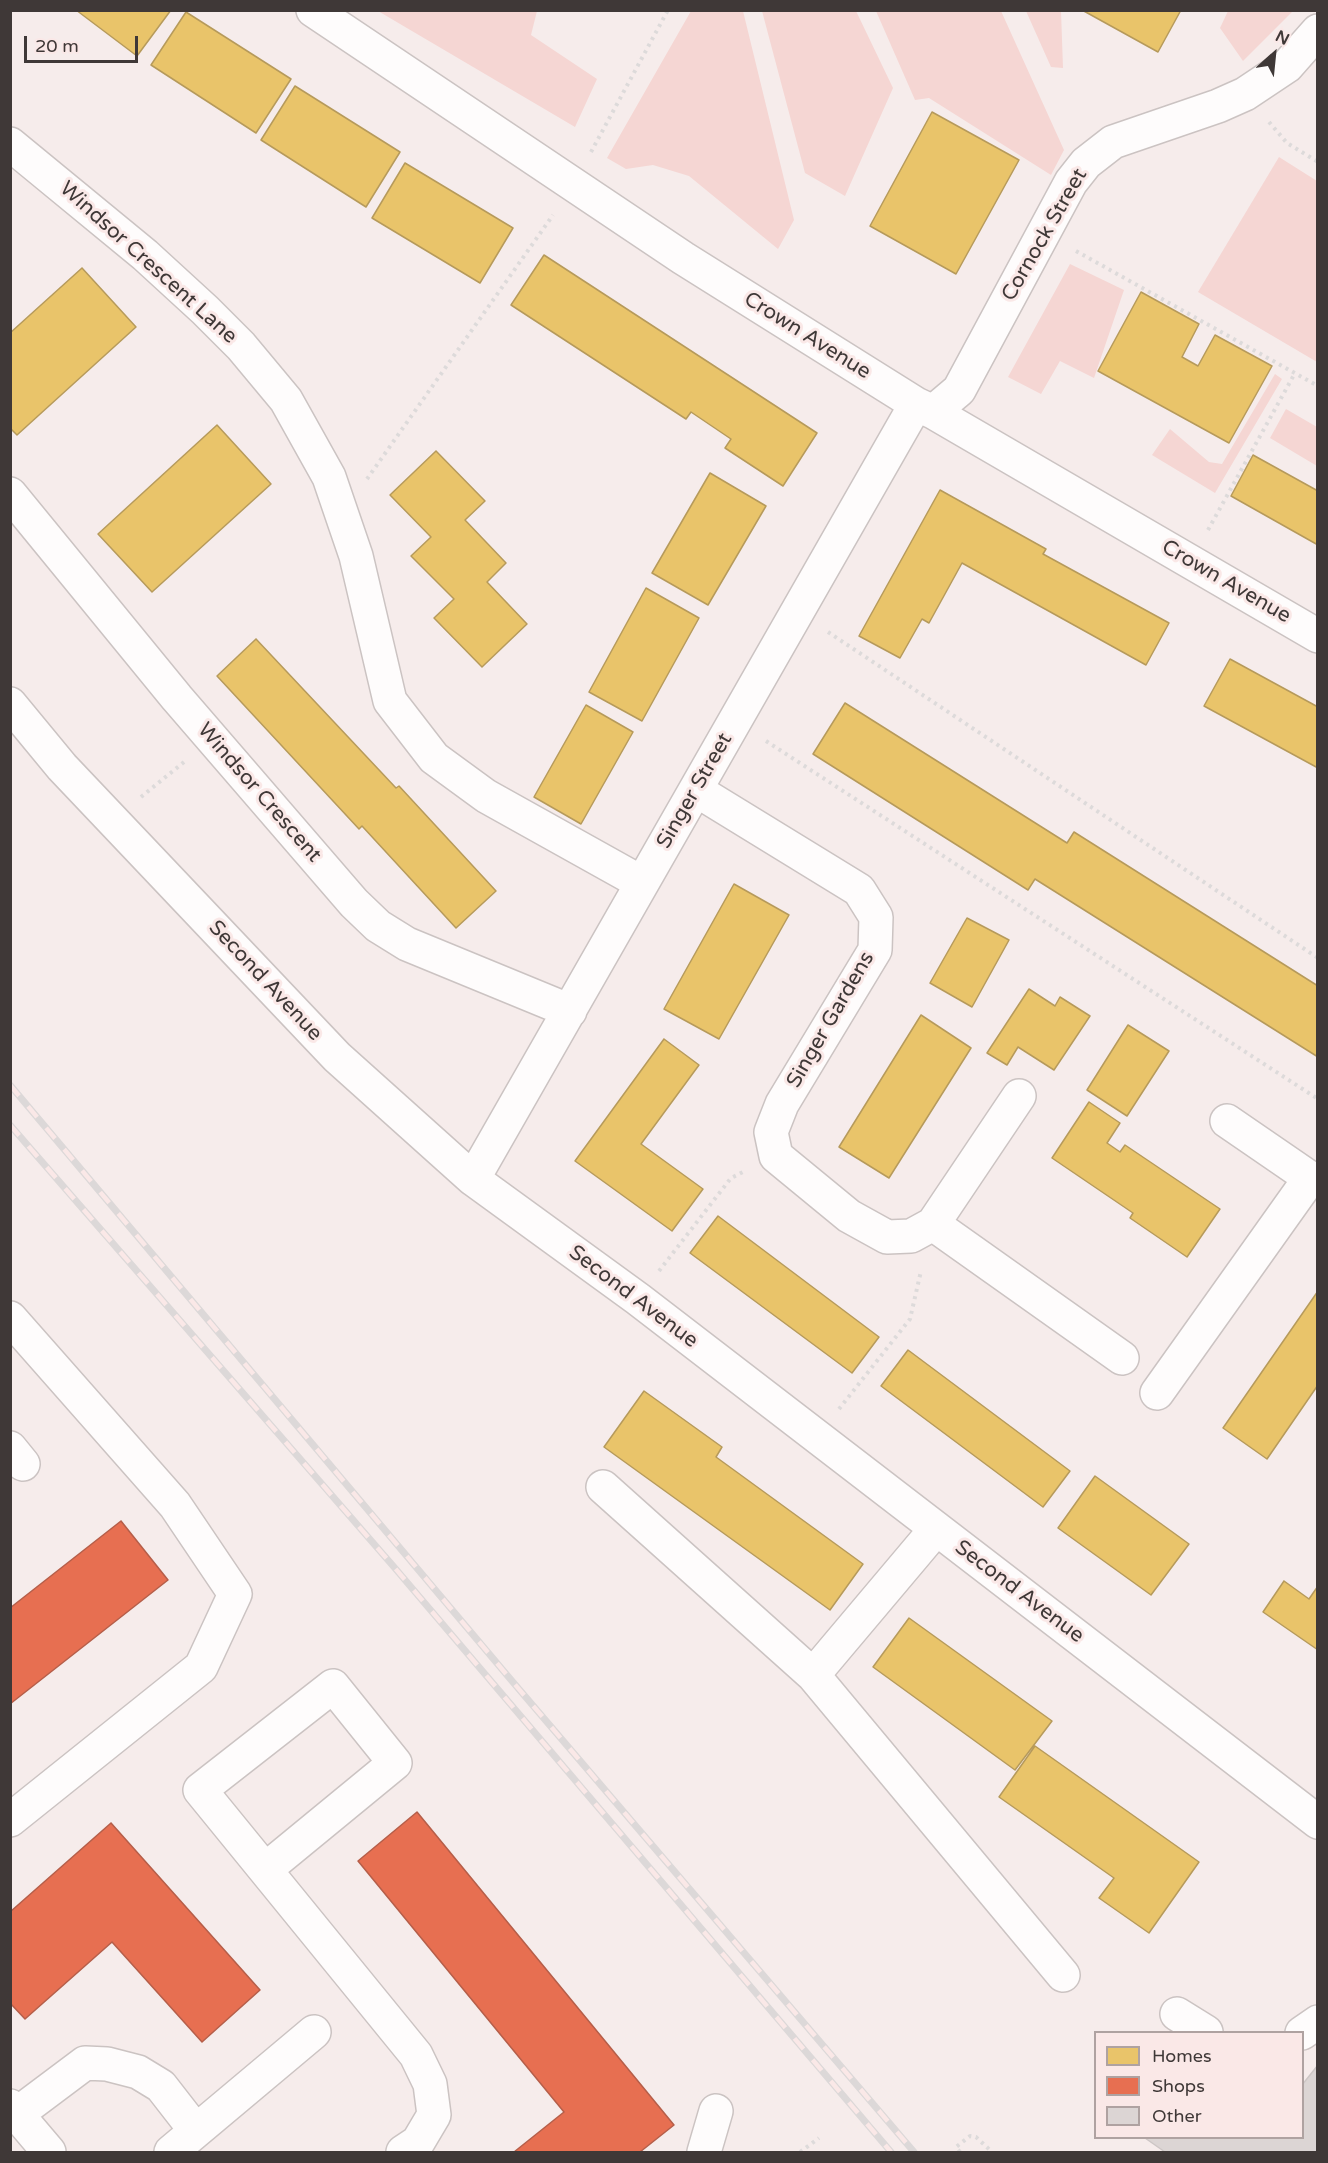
<!DOCTYPE html>
<style>
body{margin:0}
#map{position:relative;width:1328px;height:2163px;overflow:hidden;background:#f6eceb;font-family:"Varela Round",sans-serif}
canvas{display:block}
.frame{position:absolute;inset:0;border:12px solid #3f3837;pointer-events:none}
.legend{position:absolute;left:1094px;top:2031px;width:210px;height:108px;box-sizing:border-box;background:#fae8e7;border:2px solid #afa2a1;margin:0;padding:8px 10px;list-style:none;font-size:18px;color:#3f3837}
.legend li{display:flex;align-items:center;gap:12px;height:30px}
.legend b{width:30px;border:2px solid #afa2a1}
.north{position:absolute;left:1244px;top:24px;width:60px;height:60px;-webkit-text-stroke:4px #fae8e7;paint-order:stroke;rotate:27deg;font-size:16px;font-weight:700;line-height:24px;text-align:center;color:#3f3837}
.north::after{content:'';display:block;margin:auto;width:21px;height:27px;background:#3f3837;clip-path:polygon(50% 0,100% 100%,50% 72%,0 100%)}
.scale{position:absolute;left:24px;top:36px;width:114px;height:27px;box-sizing:border-box;border:3px solid #3f3837;border-top:0;padding-left:8px;font-size:18px;line-height:21px;white-space:nowrap;color:#3f3837;-webkit-text-stroke:4px #fae8e7;paint-order:stroke}
</style>
<div id="map">
<canvas width="1328" height="2163"></canvas>
<div class="frame"></div>
<ul class="legend">
<li><b style="height:16px;background:#e9c46a"></b>Homes</li>
<li><b style="height:16px;background:#e76f51"></b>Shops</li>
<li><b style="height:16px;background:#dcd5d4"></b>Other</li>
</ul>
<div class="north">N</div>
<div class="scale">20 m</div>
</div>
<script>
const c = document.querySelector('canvas').getContext('2d');
c.lineJoin = 'round';
function paint(path, color) { c.fillStyle = color; c.fill(path, 'evenodd'); }
const shape = rows => new Path2D(rows.map(r => 'M' + r).join(''));
function trace(path, color, width, dash) { c.strokeStyle = color; c.lineWidth = width; c.lineCap = dash ? 'butt' : 'round'; c.setLineDash(dash || []); c.stroke(path); }
function drawText(font, color, halo, rows, align = 'center') {
  c.font = font + ' "Varela Round",sans-serif'; c.lineWidth = 6; c.setLineDash([]); c.textBaseline = 'middle'; c.strokeStyle = halo; c.fillStyle = color; for (const [text, x, y, turn = 0] of rows) {
    c.save(); c.translate(x, y); c.rotate((+turn || 0) * Math.PI / 180); c.textAlign = isNaN(turn) ? turn : align; if (halo) c.strokeText(text, 0, 0); c.fillText(text, 0, 0); c.restore();
  }
}
paint(shape([
 [378,11,537,11,531,35,597,79,575,127],
 [691,11,743,11,794,220,778,249,689,176,653,165,626,169,607,158],
 [762,11,856,11,893,88,845,196,805,173],
 [876,11,1001,11,1064,150,1051,175,929,98,915,100],
 [1026,11,1061,11,1063,68,1051,67],
 [1228,11,1228,10,1293,11,1243,61,1220,28],
 [1279,157,1317,181,1317,362,1198,292],
 [1070,264,1124,290,1094,378,1060,361,1041,394,1008,377],
 [1275,374,1282,379,1215,493,1152,455,1170,429,1209,462,1222,464],
 [1286,409,1317,427,1317,466,1270,438]
]), '#f5d6d3');
const homes = shape([
 [76,10,171,10,137,56,76,10],
 [1082,10,1181,10,1158,52,1082,10],
 [186,12,291,79,256,133,151,65,186,12],
 [295,86,400,152,366,207,261,140,295,86],
 [932,112,1019,160,956,274,870,226,932,112],
 [405,163,513,228,480,283,372,218,405,163],
 [544,255,817,433,783,486,725,448,731,439,691,412,686,419,511,305,544,255],
 [82,268,136,327,17,435,10,428,10,333,82,268],
 [1141,292,1199,324,1182,357,1198,366,1215,335,1272,366,1229,443,1098,371,1141,292],
 [217,425,271,484,152,592,98,534,217,425],
 [436,451,485,501,465,520,506,563,487,582,527,624,482,667,434,618,454,599,411,556,431,537,390,495,436,451],
 [1253,455,1318,491,1318,545,1231,496,1253,455],
 [710,473,766,506,708,605,652,573,710,473],
 [940,490,1046,549,1043,554,1169,623,1146,665,962,563,929,623,922,619,900,658,859,636,940,490],
 [646,588,699,618,642,721,589,692,646,588],
 [256,639,396,788,399,786,496,891,456,928,362,826,359,829,217,676,256,639],
 [1230,659,1318,707,1318,768,1204,706,1230,659],
 [845,703,1067,843,1074,832,1318,986,1318,1057,1035,879,1028,890,813,754,845,703],
 [586,705,633,732,581,824,534,797,586,705],
 [734,884,789,915,719,1039,664,1009,734,884],
 [967,918,1009,940,972,1007,930,983,967,918],
 [1029,989,1055,1006,1060,997,1090,1016,1054,1070,1018,1047,1007,1065,987,1053,1029,989],
 [921,1015,971,1048,889,1178,839,1147,921,1015],
 [1128,1025,1169,1051,1127,1116,1087,1090,1128,1025],
 [664,1039,699,1065,641,1144,703,1189,672,1231,575,1161,664,1039],
 [1089,1102,1120,1123,1107,1143,1120,1152,1125,1145,1220,1209,1187,1257,1130,1218,1133,1213,1052,1158,1089,1102],
 [718,1216,879,1337,852,1373,690,1253,718,1216],
 [1318,1291,1318,1385,1267,1459,1223,1428,1318,1291],
 [908,1350,1070,1471,1043,1507,881,1386,908,1350],
 [644,1391,722,1447,716,1457,863,1564,830,1610,604,1447,644,1391],
 [1095,1476,1189,1544,1151,1595,1058,1528,1095,1476],
 [1284,1581,1309,1599,1318,1586,1318,1650,1263,1612,1284,1581],
 [909,1618,1052,1721,1015,1770,873,1667,909,1618],
 [1035,1746,1199,1862,1149,1933,1099,1898,1114,1878,999,1797,1035,1746]
]);
paint(homes, '#e9c46a');
trace(homes, '#b69a5b', 1.5);
const shops = shape([
 [121,1521,168,1580,10,1704,10,1608,121,1521],
 [417,1812,674,2125,640,2152,514,2152,564,2112,358,1861,417,1812],
 [111,1823,260,1990,202,2042,112,1942,25,2019,10,2003,10,1912,111,1823]
]);
paint(shops, '#e76f51');
trace(shops, '#b55e49', 1.5);
const building = shape([
 [1318,2065,1318,2152,1165,2152,1145,2138,1302,2138,1302,2085,1318,2065]
]);
paint(building, '#dcd5d4');
trace(building, '#cdc6c5', 1.5);
const minor = shape([
 [313,10,683,258,916,404,933,412,1318,636],
 [10,144,145,255,205,310,241,346,286,400,329,477,356,556,390,701,434,758,486,796,642,883],
 [933,412,959,390,1071,182,1086,163,1113,142,1218,106,1245,94,1287,66,1318,31],
 [10,494,177,698,354,903,378,926,407,944,570,1011],
 [10,704,62,767,337,1057,473,1179,638,1299,1318,1822],
 [696,790,859,890,876,917,875,950,782,1104,771,1132,776,1156,849,1216,887,1237,911,1236,933,1224,1019,1096],
 [473,1179,916,404],
 [933,1224,1122,1358],
 [10,1318,175,1505,235,1594,201,1667,10,1820],
 [1157,1393,1310,1178,1227,1121],
 [10,1448,23,1464],
 [603,1487,813,1675],
 [936,1529,813,1675,1063,1975],
 [266,1869,395,1763,333,1686,200,1790,416,2055,430,2084,434,2115,418,2142,403,2152],
 [1177,2014,1206,2032],
 [1302,2033,1318,2022],
 [10,2106,49,2152],
 [17,2114,85,2063,107,2064,138,2072,161,2086,196,2131],
 [171,2152,314,2032],
 [704,2152,716,2111]
]);
trace(minor, '#cbc3c2', 36);
trace(shape([
 [1269,122,1287,143,1318,162],
 [591,152,668,10],
 [1076,251,1318,386],
 [367,479,553,215],
 [1208,530,1295,373],
 [828,632,1318,958],
 [766,741,1318,1099],
 [141,797,184,762],
 [659,1271,731,1178,745,1171],
 [839,1409,910,1319,921,1271],
 [800,2152,819,2138],
 [960,2152,956,2147,970,2136,976,2137,992,2152]
]), '#dddada', 4, [3, 4.5]);
trace(minor, '#fefcfc', 33);
const rail = shape([
 [10,1085,512,1681,914,2152],
 [10,1125,394,1567,891,2152]
]);
trace(rail, '#dcd8d8', 7);
trace(rail, '#fae8e7', 4.5, [14]);
drawText('21px', '#3f3837', '#fae8e7', [
 ["Cornock Street",1045,235,-60],
 ["Windsor Crescent Lane",148,263,42],
 ["Crown Avenue",807,336,32],
 ["Crown Avenue",1226,582,30],
 ["Singer Street",695,791,-60],
 ["Windsor Crescent",259,793,49],
 ["Second Avenue",265,981,47],
 ["Singer Gardens",831,1020,-60],
 ["Second Avenue",633,1297,37],
 ["Second Avenue",1019,1592,37]
]);
</script>
